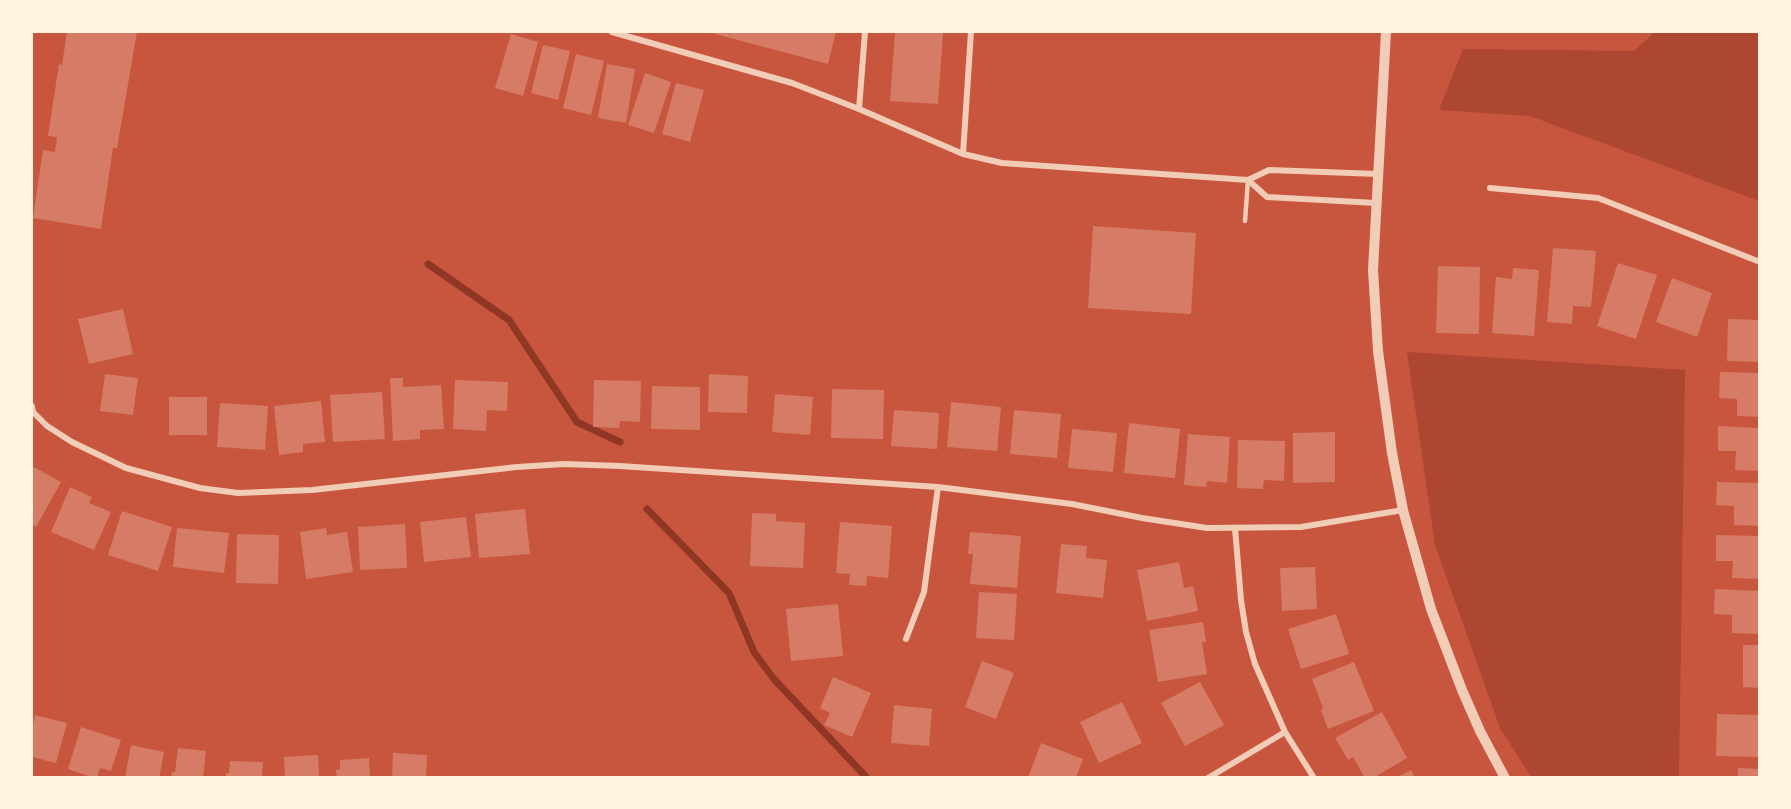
<!DOCTYPE html>
<style>
body{margin:0}
#map{position:relative;width:1791px;height:809px;overflow:hidden;background:#c8553d;font-family:Ubuntu,sans-serif}
canvas{display:block}
.frame{position:absolute;inset:0;border:33px solid #fff3e0;pointer-events:none}
</style>
<div id="map">
<canvas width="1791" height="809"></canvas>
<div class="frame"></div>
</div>
<script>
const c = document.querySelector('canvas').getContext('2d');
c.lineJoin = 'round';
function paint(path, color) { c.fillStyle = color; c.fill(path, 'evenodd'); }
const shape = rows => new Path2D(rows.map(r => 'M' + r).join(''));
function trace(path, color, width, dash) { c.strokeStyle = color; c.lineWidth = width; c.lineCap = dash ? 'butt' : 'round'; c.setLineDash(dash || []); c.stroke(path); }
paint(shape([
 [1655,32,1759,32,1759,201,1530,116,1439,110,1463,49,1634,51],
 [1407,352,1685,370,1679,777,1531,777,1500,728,1435,545]
]), '#ae4732');
trace(shape([
 [428,264,509,320,577,422,620,442],
 [647,509,729,593,754,652,773,678,867,778]
]), '#8f3625', 7);
paint(shape([
 [67,32,137,32,117,148,113,148,101,229,33,218,43,150,55,152,57,137,48,136,59,64,62,65],
 [708,32,836,32,828,64],
 [895,32,943,32,938,104,890,101],
 [511,34,538,42,523,96,495,88],
 [543,45,570,51,558,100,531,93],
 [576,54,604,61,591,115,563,108],
 [607,64,635,69,626,123,598,118],
 [645,73,671,82,654,133,628,125],
 [676,83,704,90,690,142,662,134],
 [1093,226,1196,233,1191,314,1088,308],
 [1553,248,1596,251,1591,307,1573,306,1572,324,1547,322],
 [1618,263,1657,275,1636,339,1597,326],
 [1438,266,1480,267,1479,334,1436,333],
 [1513,268,1539,270,1534,336,1492,333,1496,277,1512,279],
 [1672,278,1712,293,1697,337,1656,322],
 [123,309,133,354,89,364,78,319],
 [1728,319,1760,320,1760,362,1727,361],
 [1720,372,1760,373,1760,417,1737,416,1737,399,1719,398],
 [105,374,138,378,133,415,100,411],
 [709,374,748,376,747,413,708,412],
 [390,378,403,378,403,387,441,385,444,429,420,430,420,439,393,441],
 [455,380,508,382,507,411,487,410,486,431,453,429],
 [594,380,641,381,640,422,620,421,619,428,593,427],
 [652,386,700,387,700,430,651,429],
 [832,389,884,390,883,439,831,438],
 [382,392,385,439,333,442,330,395],
 [775,394,813,397,810,435,772,432],
 [169,397,207,397,207,435,169,435],
 [321,401,325,442,303,444,303,452,279,455,274,406],
 [951,402,1001,407,997,451,947,447],
 [220,403,268,406,265,450,217,447],
 [894,410,939,413,937,449,891,446],
 [1014,410,1061,414,1057,458,1010,454],
 [1129,423,1180,429,1175,478,1124,473],
 [1718,426,1760,428,1760,471,1735,470,1736,451,1718,451],
 [1072,429,1117,433,1113,472,1068,468],
 [1335,432,1335,482,1293,483,1293,433],
 [1188,434,1230,437,1227,483,1207,481,1206,487,1184,485],
 [1238,440,1285,441,1284,481,1264,480,1263,489,1237,488],
 [32,466,61,482,36,527,32,524],
 [1717,482,1760,483,1760,526,1734,525,1734,506,1716,505],
 [70,487,92,497,89,503,111,512,94,550,51,532],
 [525,509,530,554,479,558,475,514],
 [122,511,172,527,158,571,108,555],
 [752,513,776,514,776,521,805,523,803,568,750,566],
 [466,517,471,557,424,562,420,522],
 [840,522,892,526,888,578,867,576,866,586,849,585,850,574,836,573],
 [405,524,407,568,360,570,358,527],
 [177,528,229,533,224,573,173,567],
 [326,528,327,535,347,532,353,572,306,579,300,532],
 [970,532,1021,536,1017,588,970,584,973,554,968,554],
 [237,534,279,535,278,584,236,583],
 [1716,535,1760,536,1760,579,1732,578,1733,561,1716,561],
 [1061,544,1087,546,1086,558,1107,560,1103,598,1056,593],
 [1179,562,1184,588,1193,586,1198,611,1147,621,1137,570],
 [1315,567,1317,609,1282,611,1280,568],
 [1715,589,1760,591,1760,634,1732,633,1732,615,1714,614],
 [979,592,1017,594,1014,640,976,638],
 [838,604,843,656,791,661,786,609],
 [1336,614,1349,654,1301,669,1288,629],
 [1203,622,1206,642,1202,642,1207,674,1158,682,1149,630],
 [1743,645,1760,645,1760,688,1743,687],
 [982,661,1014,673,996,719,965,707],
 [1354,662,1374,711,1328,729,1321,710,1323,708,1312,679],
 [833,677,871,693,852,737,824,725,830,713,820,708],
 [1200,682,1224,725,1185,746,1161,703],
 [1122,702,1142,743,1099,763,1080,722],
 [894,705,932,709,929,746,891,743],
 [1382,712,1407,758,1373,778,1365,778,1353,757,1348,760,1335,738],
 [1717,714,1760,715,1760,757,1716,756],
 [35,715,67,723,56,763,32,757,32,731],
 [81,727,121,740,111,771,100,768,97,778,94,778,68,769],
 [1041,743,1083,759,1076,778,1028,778],
 [131,745,164,752,159,778,125,778],
 [178,748,206,751,203,778,171,778,172,772,175,772],
 [393,753,427,755,426,778,392,778],
 [318,755,319,778,285,778,284,757],
 [369,758,370,778,337,778,336,770,340,769,340,760],
 [230,761,263,762,262,778,226,778,226,773,229,773],
 [1738,768,1760,769,1760,778,1738,778],
 [1411,770,1415,778,1396,778]
]), '#d67c66');
trace(shape([
 [1245,221,1248,180]
]), '#f1ccb7', 4.5);
trace(shape([
 [612,32,792,83,859,109,963,154,1002,163,1248,180,1269,170,1378,174],
 [859,109,865,32],
 [963,154,971,32],
 [1248,180,1267,197,1376,203],
 [1490,188,1598,198,1760,262],
 [32,406,33,412,47,426,72,442,126,468,200,488,238,493,312,490,517,467,564,464,620,466,938,487,1072,504,1142,518,1207,528,1301,527,1403,510],
 [1235,528,1241,600,1246,632,1255,664,1285,732,1314,778],
 [906,639,924,592,938,487],
 [1208,778,1285,732]
]), '#f1ccb7', 6);
trace(shape([
 [1386,32,1373,270,1378,351,1392,453,1403,510,1431,609,1462,690,1480,731,1505,778]
]), '#f1ccb7', 10);
</script>
